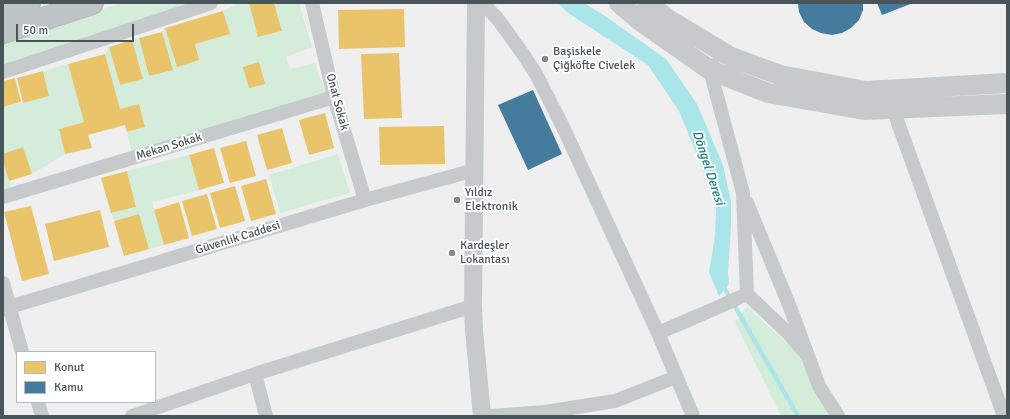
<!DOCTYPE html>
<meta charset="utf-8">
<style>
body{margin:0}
#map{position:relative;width:1010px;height:419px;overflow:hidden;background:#efefef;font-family:Signika,sans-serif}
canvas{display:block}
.frame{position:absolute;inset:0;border:4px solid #47545a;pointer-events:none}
.legend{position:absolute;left:16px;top:351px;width:140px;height:52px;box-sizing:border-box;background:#fff;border:1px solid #b5bbbd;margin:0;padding:5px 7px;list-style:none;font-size:12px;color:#47545a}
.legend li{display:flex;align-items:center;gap:8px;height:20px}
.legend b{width:20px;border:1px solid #b5bbbd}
.scale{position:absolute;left:16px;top:24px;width:118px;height:18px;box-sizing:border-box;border:2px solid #47545a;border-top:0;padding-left:5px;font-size:12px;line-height:14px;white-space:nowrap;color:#47545a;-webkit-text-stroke:3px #fff;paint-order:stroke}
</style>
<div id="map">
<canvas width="1010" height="419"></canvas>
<div class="frame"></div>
<ul class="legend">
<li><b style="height:11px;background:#e9c46a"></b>Konut</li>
<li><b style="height:11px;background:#457b9d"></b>Kamu</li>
</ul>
<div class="scale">50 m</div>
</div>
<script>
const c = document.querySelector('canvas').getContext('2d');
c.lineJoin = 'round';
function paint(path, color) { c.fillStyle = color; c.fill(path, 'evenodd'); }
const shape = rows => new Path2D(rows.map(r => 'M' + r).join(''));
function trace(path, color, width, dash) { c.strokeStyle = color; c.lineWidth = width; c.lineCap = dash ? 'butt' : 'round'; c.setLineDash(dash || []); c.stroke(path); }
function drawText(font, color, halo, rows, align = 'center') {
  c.font = font + ' Signika,sans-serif'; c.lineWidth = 4; c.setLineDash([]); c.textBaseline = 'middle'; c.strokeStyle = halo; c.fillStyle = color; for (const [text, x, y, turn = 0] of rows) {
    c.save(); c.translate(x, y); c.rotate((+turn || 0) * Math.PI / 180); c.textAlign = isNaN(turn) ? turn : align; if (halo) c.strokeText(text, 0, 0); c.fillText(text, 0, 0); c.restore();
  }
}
paint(shape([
 [122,3,211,3,3,72,3,41],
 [239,3,249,3,259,37,282,31,274,3,299,3,312,47,286,57,290,69,315,63,326,94,132,154,127,132,145,127,139,105,120,109,105,54,109,47,120,85,143,79,132,40,139,38,149,76,172,70,162,32,165,28,177,66,199,60,195,44,229,34,223,11],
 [68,64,84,122,59,129,65,154,32,174,3,154,3,107,49,96,43,71],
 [338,154,350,193,280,213,269,175],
 [189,155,199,190,152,202,164,245,149,249,139,214,114,221,111,213,136,207,127,171],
 [3,162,12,190,3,193],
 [747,307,803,358,830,416,781,416,735,322]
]), '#d4edda');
paint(shape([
 [558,3,584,3,602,14,666,59,697,104,723,165,731,202,731,226,728,273,729,284,719,296,709,272,715,236,716,210,707,180,679,111,648,65,568,13]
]), '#aae6e9');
paint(shape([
 [249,3,274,3,282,31,258,37],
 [404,9,405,47,339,49,338,10],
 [223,11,230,34,195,44,199,60,177,67,165,28],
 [162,32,173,70,149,76,139,38],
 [132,40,143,79,120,85,109,47],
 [399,53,402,118,364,119,361,54],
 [105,54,120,109,139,104,145,127,127,132,125,125,88,135,92,148,65,154,59,129,84,122,68,64],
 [259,62,265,84,249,88,243,67],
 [43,71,49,96,23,103,17,78],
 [15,78,21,102,3,107,3,81],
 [325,113,334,148,309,155,299,120],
 [444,126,445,164,380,165,379,127],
 [282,128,292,163,267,170,257,135],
 [246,141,256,176,230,183,220,148],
 [23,147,32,174,9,181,3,162,3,154],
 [214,148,224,183,199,190,189,155],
 [127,171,136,207,111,213,101,178],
 [266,179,276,214,251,221,241,186],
 [235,186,245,221,220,228,210,193],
 [207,194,217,229,192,236,182,201],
 [179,202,189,238,164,245,154,210],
 [31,206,49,274,22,281,4,212],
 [100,210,109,247,54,261,45,224],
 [139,214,149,249,124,256,114,221]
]), '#e9c46a');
paint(shape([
 [798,3,863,3,863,10,859,20,851,28,842,33,832,35,821,33,812,29,804,22,799,12],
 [877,3,913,3,882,15],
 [533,90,562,154,528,170,498,105]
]), '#457b9d');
trace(shape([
 [722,284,798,416]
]), '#aae6e9', 4.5);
const trunk = shape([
 [3,11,29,3],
 [3,32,92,3]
]);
trace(trunk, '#b4babe', 24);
trace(shape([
 [312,3,334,97,365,200],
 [482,3,497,18,525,57,536,74,564,129,658,333,693,416],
 [713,65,710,70,743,193,747,294,788,333,808,356],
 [3,72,211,3],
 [893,109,1004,416],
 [3,197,334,97],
 [747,203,790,307,819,386,838,416],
 [3,283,22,352],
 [3,309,365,200,475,170],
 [658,333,714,309,747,294],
 [255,374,266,416],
 [38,402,42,416],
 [132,416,255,374,473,306],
 [491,416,545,412,615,401,676,377]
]), '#c6cacb', 14);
trace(shape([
 [476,3,473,306,474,330,482,416]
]), '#c6cacb', 18);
trace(shape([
 [619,3,640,21,710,70,768,93,864,110,1007,104],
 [647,3,668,19,731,57,780,75,866,91,1007,83]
]), '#c7cacc', 20);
trace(trunk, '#bec4c6', 22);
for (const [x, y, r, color] of [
 [545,59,4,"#828a8e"],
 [457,200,4,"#828a8e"],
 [452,253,4,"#828a8e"]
]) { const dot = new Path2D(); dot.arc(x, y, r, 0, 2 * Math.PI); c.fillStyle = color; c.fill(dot); trace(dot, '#fff', 1.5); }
drawText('12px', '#47545a', '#fff', [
 ["Başiskele",553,52],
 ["Çiğköfte Civelek",553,66],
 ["Yıldız",465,193],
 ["Elektronik",465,207],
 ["Kardeşler",460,246],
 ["Lokantası",460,260]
], 'left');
drawText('12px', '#47545a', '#fff', [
 ["Onat Sokak",337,102,75],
 ["Mekan Sokak",169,147,-17],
 ["Güvenlik Caddesi",238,238,-17]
]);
drawText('italic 13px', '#137d84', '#fff', [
 ["Döngel Deresi",708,168,72]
]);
</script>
